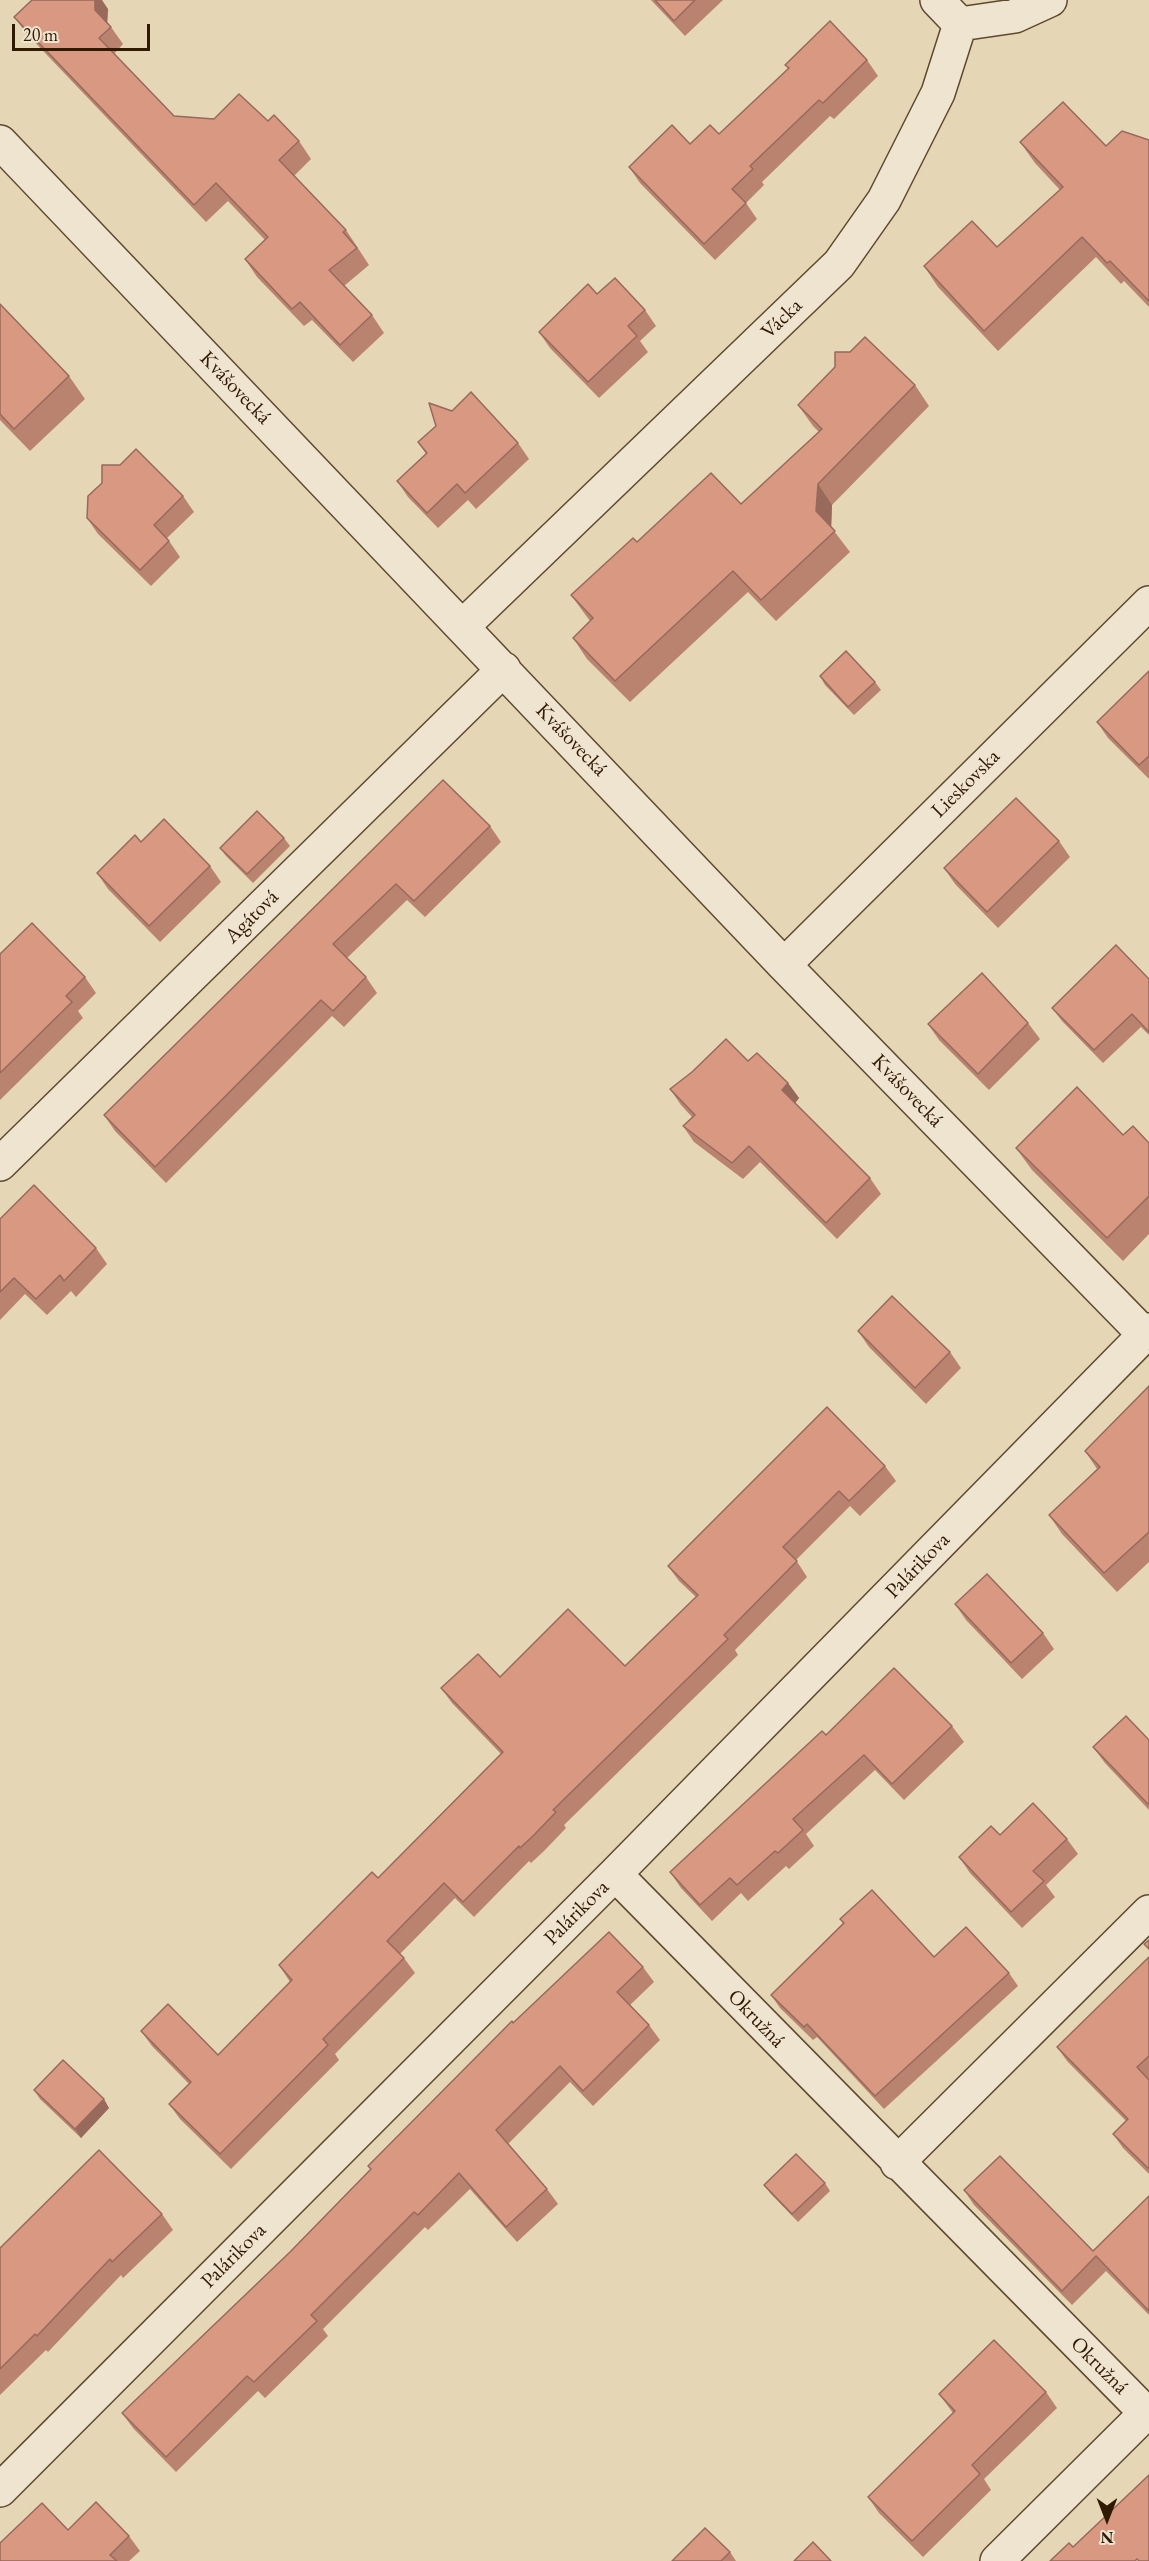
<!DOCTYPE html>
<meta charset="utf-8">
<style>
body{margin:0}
#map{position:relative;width:1149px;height:2561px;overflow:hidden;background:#e5d6b6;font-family:"EB Garamond",serif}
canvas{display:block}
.north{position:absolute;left:1077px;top:2489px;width:60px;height:60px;-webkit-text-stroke:4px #eee4d0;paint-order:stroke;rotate:180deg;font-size:16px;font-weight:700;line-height:24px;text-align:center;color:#301a01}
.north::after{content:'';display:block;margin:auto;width:21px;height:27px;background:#301a01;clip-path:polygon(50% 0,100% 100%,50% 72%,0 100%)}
.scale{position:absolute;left:12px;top:24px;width:138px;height:27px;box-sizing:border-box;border:3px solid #301a01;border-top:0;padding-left:8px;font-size:18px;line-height:21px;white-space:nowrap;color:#301a01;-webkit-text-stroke:4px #eee4d0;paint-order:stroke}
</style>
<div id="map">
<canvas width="1149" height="2561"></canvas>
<div class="north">N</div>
<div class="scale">20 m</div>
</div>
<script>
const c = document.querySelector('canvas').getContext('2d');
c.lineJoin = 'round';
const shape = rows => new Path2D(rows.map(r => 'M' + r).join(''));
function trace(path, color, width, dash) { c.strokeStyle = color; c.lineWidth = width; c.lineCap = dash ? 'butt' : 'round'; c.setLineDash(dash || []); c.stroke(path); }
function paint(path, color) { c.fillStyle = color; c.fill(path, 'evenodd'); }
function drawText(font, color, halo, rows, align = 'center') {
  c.font = font + ' "EB Garamond",serif'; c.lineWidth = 6; c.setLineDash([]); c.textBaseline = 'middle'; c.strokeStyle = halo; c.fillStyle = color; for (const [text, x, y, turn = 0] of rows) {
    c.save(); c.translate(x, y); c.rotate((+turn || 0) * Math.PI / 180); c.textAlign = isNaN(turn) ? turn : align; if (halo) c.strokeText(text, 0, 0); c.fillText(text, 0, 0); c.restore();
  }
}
const minor = shape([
 [937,0,960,24],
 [0,142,784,965,1144,1334],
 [463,626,839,264,884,200,938,93,960,24,1015,16,1050,0],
 [784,965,1149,603],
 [0,1164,504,669],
 [615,1874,1149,2416],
 [897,2163,1149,1912],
 [0,2490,615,1874,1149,1330],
 [997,2561,1149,2410]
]);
trace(minor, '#5d492e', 36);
trace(minor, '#eee4d0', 33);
paint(shape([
 [651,0,723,0,685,36],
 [108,9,107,22,111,27,123,44,114,54,174,116,214,119,268,121,299,141,311,159,294,176,346,230,369,265,344,286,372,315,384,333,353,362,312,320,304,326,257,277,245,259,265,240,228,201,206,222,27,34,14,17],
 [867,60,878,76,834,119,830,116,762,182,764,185,746,203,757,219,715,260,640,183,629,167,719,134,788,69,785,65],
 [1149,140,1149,307,1124,281,1121,284,1096,257,998,351,938,287,924,266,997,247,1060,190,1035,163,1020,142,1106,146],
 [597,294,645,310,656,326,640,341,648,352,599,398,550,348,539,332],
 [0,304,69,376,85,399,30,451,0,420],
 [915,385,929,406,832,505,831,527,850,552,776,621,748,592,630,702,587,659,573,638,590,621,571,595,637,542,741,504,819,432,813,426,798,405],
 [418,442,518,443,529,459,476,509,468,500,438,528,408,497,397,481,426,454],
 [183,496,194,512,167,538,180,557,151,586,98,534,87,518],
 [1149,671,1149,779,1108,738,1097,722],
 [820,676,875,682,881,690,854,715,825,685],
 [443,780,490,826,501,842,425,917,407,900,347,958,366,977,377,993,344,1027,332,1016,166,1183,115,1131,104,1115],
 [284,838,290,846,253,883,226,856,220,848],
 [1059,841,1070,857,998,928,955,884,944,868],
 [141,842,210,866,221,882,160,942,108,889,97,873],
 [0,954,85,977,96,993,78,1011,83,1018,0,1100],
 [1149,979,1149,1035,1141,1027,1103,1063,1062,1021,1052,1008],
 [1028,1023,1040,1039,989,1090,939,1040,928,1024],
 [748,1061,788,1083,799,1098,795,1103,870,1178,881,1194,837,1239,760,1162,743,1179,694,1142,683,1126,692,1117,681,1105,670,1089],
 [1123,1135,1149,1143,1149,1234,1123,1261,1032,1170,1016,1148],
 [0,1219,96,1248,107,1264,76,1297,71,1291,47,1315,25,1294,0,1320],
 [858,1331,950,1352,961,1368,926,1404,869,1347],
 [1149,1386,1149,1562,1117,1592,1062,1534,1049,1515,1097,1469,1085,1451],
 [885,1466,896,1481,860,1516,850,1506,796,1560,807,1577,735,1650,738,1655,564,1825,566,1828,544,1851,531,1863,529,1861,474,1917,455,1898,400,1954,404,1958,415,1973,335,2054,339,2060,231,2169,180,2119,169,2104,189,2084,152,2046,141,2031,218,2055,290,1982,279,1965,378,1878,501,1754,452,1703,441,1688,500,1677,625,1666,696,1597,679,1581,668,1566],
 [955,1604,1043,1633,1054,1649,1022,1679,966,1620],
 [952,1726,964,1742,904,1800,875,1770,806,1834,814,1846,789,1869,786,1866,748,1901,741,1893,712,1921,681,1888,670,1872,826,1735],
 [1149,1740,1149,1810,1105,1763,1093,1747],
 [1000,1835,1067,1839,1078,1854,1046,1885,1055,1897,1022,1928,970,1873,959,1857],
 [840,1919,934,1957,1009,1973,1018,1986,884,2109,817,2037,813,2040,780,2008,771,1995,843,1923],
 [1149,1957,1149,2174,1123,2148,1113,2134,1126,2121,1067,2061,1057,2047],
 [643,1967,654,1982,630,2005,649,2025,660,2040,593,2106,570,2082,508,2144,547,2189,558,2204,517,2242,470,2189,428,2230,425,2227,323,2329,328,2336,265,2398,258,2391,176,2472,133,2428,122,2413,290,2252,371,2169,368,2166,513,2023],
 [34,2090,109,2108,81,2138,40,2099],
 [825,2183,830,2191,798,2222,770,2193,764,2185],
 [964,2190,1093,2251,1149,2196,1149,2315,1106,2271,1072,2305,974,2205],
 [162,2214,173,2230,123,2278,121,2275,48,2352,46,2350,0,2395,0,2248],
 [1046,2392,1057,2408,984,2479,991,2490,923,2557,879,2513,868,2497,953,2413,939,2394],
 [68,2530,129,2536,140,2551,129,2561,0,2561],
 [730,2552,736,2561,672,2561]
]), '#ba8370');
paint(shape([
 [95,0,102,0,108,9,107,27,95,10],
 [818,484,832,505,831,532,816,511],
 [788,1083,799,1098,793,1106,782,1090],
 [104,2099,109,2108,81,2138,75,2129]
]), '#976a5b');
const building = shape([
 [32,0,95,0,95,10,111,27,99,38,174,116,214,119,239,94,268,121,274,115,299,141,279,160,346,230,343,232,357,248,329,270,372,315,340,345,300,302,292,309,245,259,268,237,216,183,194,205,14,17,32,0],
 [655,0,695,0,674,21,655,0],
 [830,21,867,60,823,103,819,100,750,166,753,169,732,189,746,203,704,244,629,167,672,125,690,144,710,125,719,134,789,68,785,65,830,21],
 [1063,102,1106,146,1122,131,1149,140,1149,301,1110,261,1107,263,1082,237,984,331,924,266,972,221,997,247,1063,187,1020,142,1063,102],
 [615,278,645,310,628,326,637,336,588,382,539,332,588,284,597,294,615,278],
 [0,304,69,376,14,429,0,414,0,304],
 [865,337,915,385,818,484,816,511,835,531,761,600,733,571,615,681,573,638,593,618,571,595,633,538,637,542,711,473,741,504,822,429,798,405,835,367,835,352,850,352,865,337],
 [471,392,518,443,465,493,457,484,427,513,397,481,427,453,418,442,436,426,429,403,452,411,471,392],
 [136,449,183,496,154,525,169,541,140,570,87,518,88,496,102,483,102,465,120,465,136,449],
 [846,651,875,682,848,707,820,676,846,651],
 [1149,671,1149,756,1139,765,1097,722,1149,671],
 [443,780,490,826,414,901,396,884,333,944,366,977,333,1011,321,1000,155,1167,104,1115,443,780],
 [1016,798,1059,841,987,912,944,868,1016,798],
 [257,811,284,838,247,874,220,848,257,811],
 [164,819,210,866,149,926,97,873,135,835,141,842,164,819],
 [32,923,85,977,66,996,72,1002,0,1073,0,954,32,923],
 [1116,945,1149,979,1149,1032,1132,1014,1094,1050,1052,1008,1116,945],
 [982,973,1028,1023,978,1074,928,1024,982,973],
 [726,1039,748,1061,757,1053,788,1083,782,1090,870,1178,826,1223,749,1146,732,1163,683,1126,695,1115,670,1089,692,1072,726,1039],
 [1077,1087,1123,1135,1133,1126,1149,1143,1149,1196,1107,1238,1016,1148,1077,1087],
 [34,1185,96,1248,64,1281,60,1275,36,1299,14,1278,0,1292,0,1219,34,1185],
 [892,1296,950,1352,915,1388,858,1331,892,1296],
 [1149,1386,1149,1532,1104,1573,1049,1515,1100,1467,1085,1451,1149,1386],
 [827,1407,885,1466,849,1501,839,1491,783,1547,797,1561,724,1635,728,1639,553,1810,556,1812,534,1835,520,1848,519,1846,463,1902,444,1883,387,1941,404,1958,323,2039,328,2045,220,2154,169,2104,191,2082,141,2031,168,2004,218,2055,292,1980,279,1965,372,1872,378,1878,503,1752,441,1688,478,1654,500,1677,568,1609,625,1666,698,1595,668,1566,827,1407],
 [987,1574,1043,1633,1011,1663,955,1604,987,1574],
 [894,1668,952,1726,892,1784,864,1755,793,1819,803,1830,778,1853,775,1851,737,1885,730,1878,700,1905,670,1872,822,1731,826,1735,894,1668],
 [1126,1716,1149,1740,1149,1805,1093,1747,1126,1716],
 [1033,1803,1067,1839,1033,1871,1044,1881,1011,1912,959,1857,991,1826,1000,1835,1033,1803],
 [872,1890,934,1957,966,1927,1009,1973,875,2096,807,2024,804,2027,771,1995,844,1923,840,1919,872,1890],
 [609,1932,643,1967,617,1992,649,2025,583,2091,560,2066,496,2130,547,2189,506,2227,459,2173,418,2215,414,2212,311,2315,317,2321,254,2382,247,2376,166,2457,122,2413,290,2252,371,2169,368,2166,512,2021,513,2023,609,1932],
 [1149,1940,1149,1949,1144,1944,1149,1940],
 [1149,1957,1149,2056,1137,2067,1149,2080,1149,2169,1113,2134,1128,2119,1057,2047,1149,1957],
 [63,2060,104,2099,75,2129,34,2090,63,2060],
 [99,2150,162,2214,112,2262,110,2259,37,2336,35,2334,0,2369,0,2248,99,2150],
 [796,2154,825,2183,792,2214,764,2185,796,2154],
 [1000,2156,1093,2251,1149,2196,1149,2311,1096,2256,1062,2291,964,2190,1000,2156],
 [994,2340,1046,2392,972,2465,980,2474,912,2541,868,2497,955,2411,939,2394,994,2340],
 [1149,2475,1149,2561,1139,2561,1137,2559,1135,2561,1050,2561,1069,2543,1073,2547,1149,2475],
 [96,2502,129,2536,110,2555,117,2561,0,2561,0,2543,42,2503,68,2530,96,2502],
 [705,2528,730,2552,721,2561,672,2561,705,2528],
 [813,2542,831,2561,794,2561,813,2542]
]);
paint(building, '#d89882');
trace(building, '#976a5b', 1.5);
drawText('21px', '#301a01', '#eee4d0', [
 ["Vácka",782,319,-44],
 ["Kvášovecká",235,388,46],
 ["Kvášovecká",571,740,46],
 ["Lieskovska",966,784,-45],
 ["Agátová",252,917,-45],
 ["Kvášovecká",907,1091,46],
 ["Palárikova",918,1566,-46],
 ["Palárikova",577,1913,-45],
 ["Okružná",756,2019,46],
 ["Palárikova",234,2256,-45],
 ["Okružná",1099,2366,45]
]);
</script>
